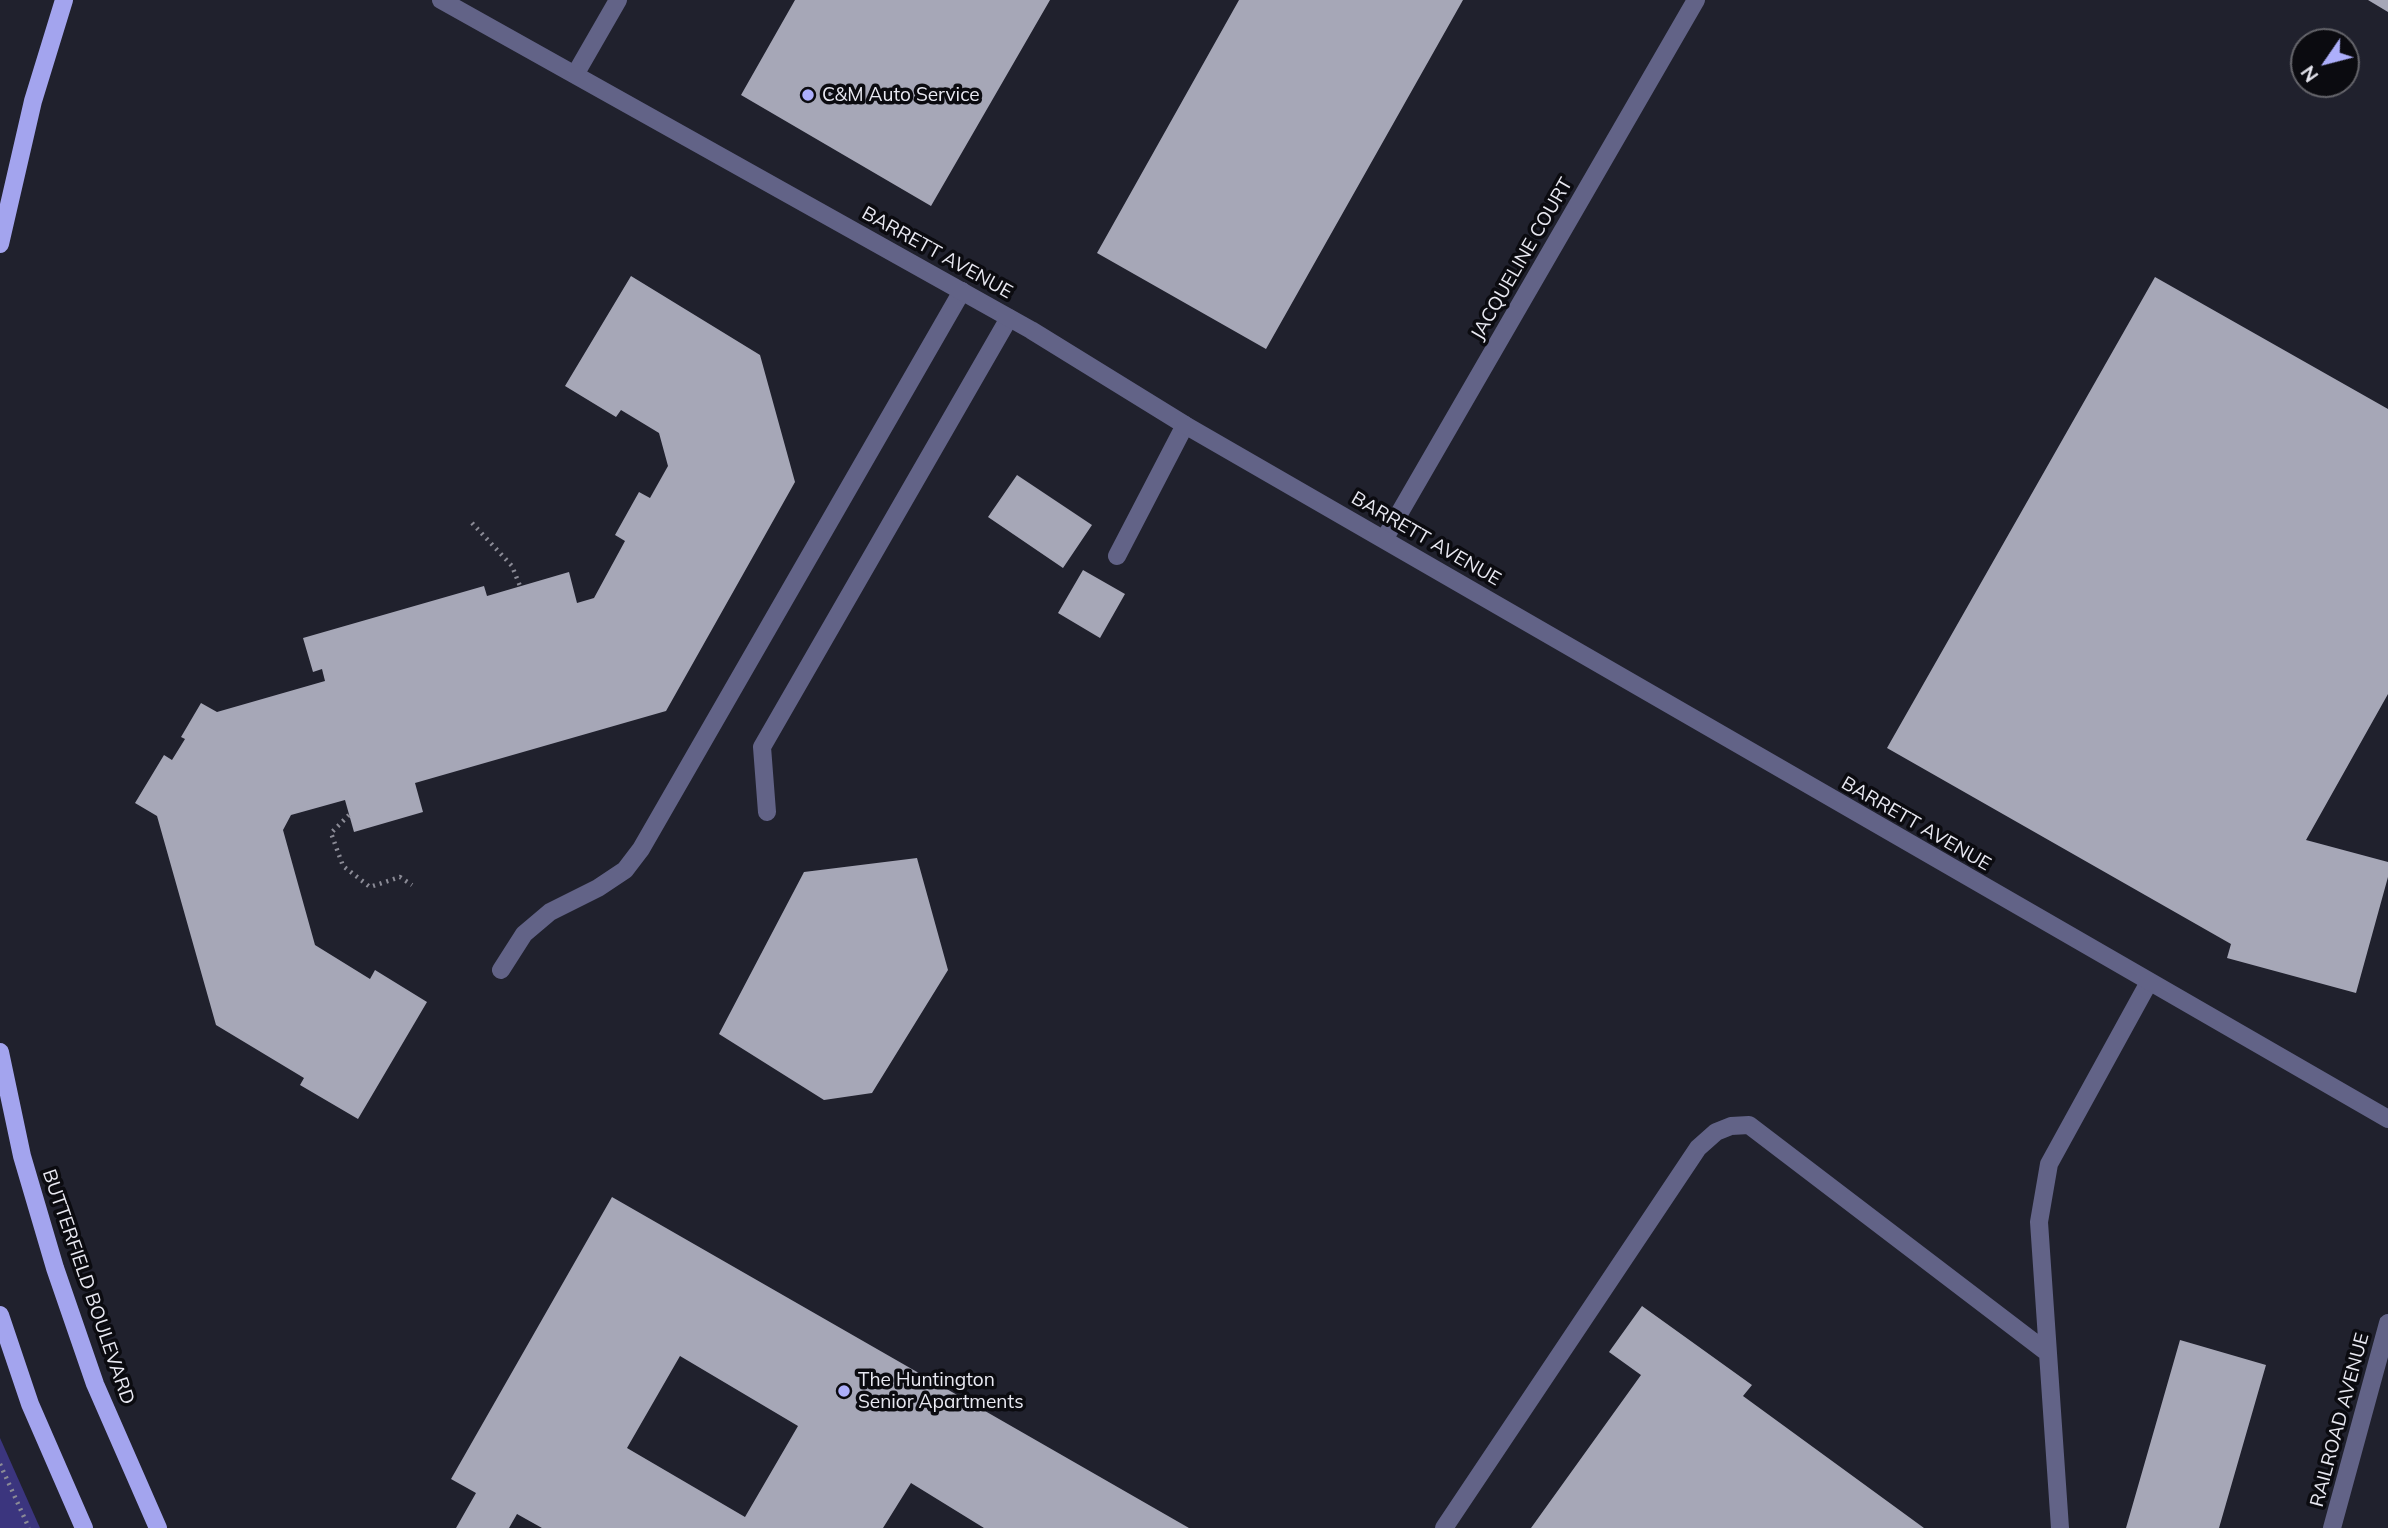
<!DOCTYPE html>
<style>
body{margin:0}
#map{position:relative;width:2388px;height:1528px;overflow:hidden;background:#20212d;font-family:Mulish,sans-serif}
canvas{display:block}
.north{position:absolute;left:2290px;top:28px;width:70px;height:70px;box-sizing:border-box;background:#0b0b10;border:2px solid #64646a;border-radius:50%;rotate:235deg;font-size:19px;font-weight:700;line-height:28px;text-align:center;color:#e9e9f2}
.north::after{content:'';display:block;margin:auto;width:24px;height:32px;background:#adaffb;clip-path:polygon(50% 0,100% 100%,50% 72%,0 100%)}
</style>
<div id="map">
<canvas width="2388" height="1528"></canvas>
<div class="north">N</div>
</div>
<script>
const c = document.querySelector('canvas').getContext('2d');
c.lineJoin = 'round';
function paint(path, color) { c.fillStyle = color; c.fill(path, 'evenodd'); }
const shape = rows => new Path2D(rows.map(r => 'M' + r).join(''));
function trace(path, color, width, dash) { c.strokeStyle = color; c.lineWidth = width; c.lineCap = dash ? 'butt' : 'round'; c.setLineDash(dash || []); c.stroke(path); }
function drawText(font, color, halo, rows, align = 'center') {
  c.font = font + ' Mulish,sans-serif'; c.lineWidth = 7; c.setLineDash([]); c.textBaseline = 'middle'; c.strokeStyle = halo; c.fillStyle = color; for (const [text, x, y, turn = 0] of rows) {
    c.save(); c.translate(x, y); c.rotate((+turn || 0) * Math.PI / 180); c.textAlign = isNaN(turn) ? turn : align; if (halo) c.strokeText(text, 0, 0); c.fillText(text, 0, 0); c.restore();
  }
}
paint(shape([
 [0,1438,40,1528,0,1528]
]), '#3b357e');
paint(shape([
 [795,0,1050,0,931,206,741,95],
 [1239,0,1463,0,1266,349,1097,253],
 [2368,0,2388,0,2388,12],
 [631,276,760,355,795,482,666,711,415,783,423,812,354,832,345,800,291,815,283,830,315,945,370,979,375,970,427,1002,358,1119,300,1085,304,1078,216,1025,157,816,135,803,164,755,172,760,185,739,181,737,201,703,217,712,325,681,322,669,313,672,303,638,484,586,487,596,569,572,577,603,594,598,625,541,615,535,639,492,650,498,668,466,659,433,621,410,616,417,565,386],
 [2155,277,2388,409,2388,694,2306,840,2388,862,2388,877,2356,993,2227,958,2231,944,1887,748],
 [1017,475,1092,525,1063,568,988,517],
 [1083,570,1125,594,1100,638,1058,613],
 [917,858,948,970,872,1093,824,1100,719,1034,804,872],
 [612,1197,1189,1528,984,1528,911,1483,883,1528,542,1528,517,1514,509,1528,456,1528,476,1493,451,1479],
 [680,1356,798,1426,745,1517,627,1448],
 [1642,1306,1752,1385,1743,1396,1924,1528,1531,1528,1641,1375,1609,1352],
 [2180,1340,2266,1365,2219,1528,2126,1528]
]), '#a6a7b7');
trace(shape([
 [472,523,512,566,520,586],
 [349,815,331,833,343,866,370,887,400,877,412,885],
 [0,1464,29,1528]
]), '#8b8b96', 4.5, [2, 5]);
trace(shape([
 [1385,538,1696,0],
 [1117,556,1185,425],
 [767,812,762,747,1009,318],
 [501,970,524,934,550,912,598,888,625,870,641,849,962,291],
 [1444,1528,1698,1148,1716,1132,1731,1126,1749,1125,2048,1353],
 [2060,1528,2039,1222,2049,1164,2149,982]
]), '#626387', 18);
trace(shape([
 [441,0,1031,330,1185,425,2388,1119],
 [576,73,618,0],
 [2332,1528,2388,1323]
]), '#626387', 18);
trace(shape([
 [0,244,33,101,64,0],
 [0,1052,22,1156,55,1268,95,1384,158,1528],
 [0,1315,30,1404,84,1528]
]), '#a3a4ee', 18);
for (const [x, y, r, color] of [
 [808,95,7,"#adaffb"],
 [844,1391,7,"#adaffb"]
]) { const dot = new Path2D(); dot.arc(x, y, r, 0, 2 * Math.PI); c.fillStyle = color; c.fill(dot); trace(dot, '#0b0b10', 2.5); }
drawText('19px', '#e9e9f2', '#0b0b10', [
 ["C&M Auto Service",822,95],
 ["The Huntington",858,1380],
 ["Senior Apartments",858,1402]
], 'left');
drawText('19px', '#e9e9f2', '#0b0b10', [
 ["BARRETT AVENUE",937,253,29],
 ["JACQUELINE COURT",1522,259,-60],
 ["BARRETT AVENUE",1426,539,30],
 ["BARRETT AVENUE",1916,824,30],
 ["BUTTERFIELD BOULEVARD",88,1287,71],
 ["RAILROAD AVENUE",2340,1420,-75]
]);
</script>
